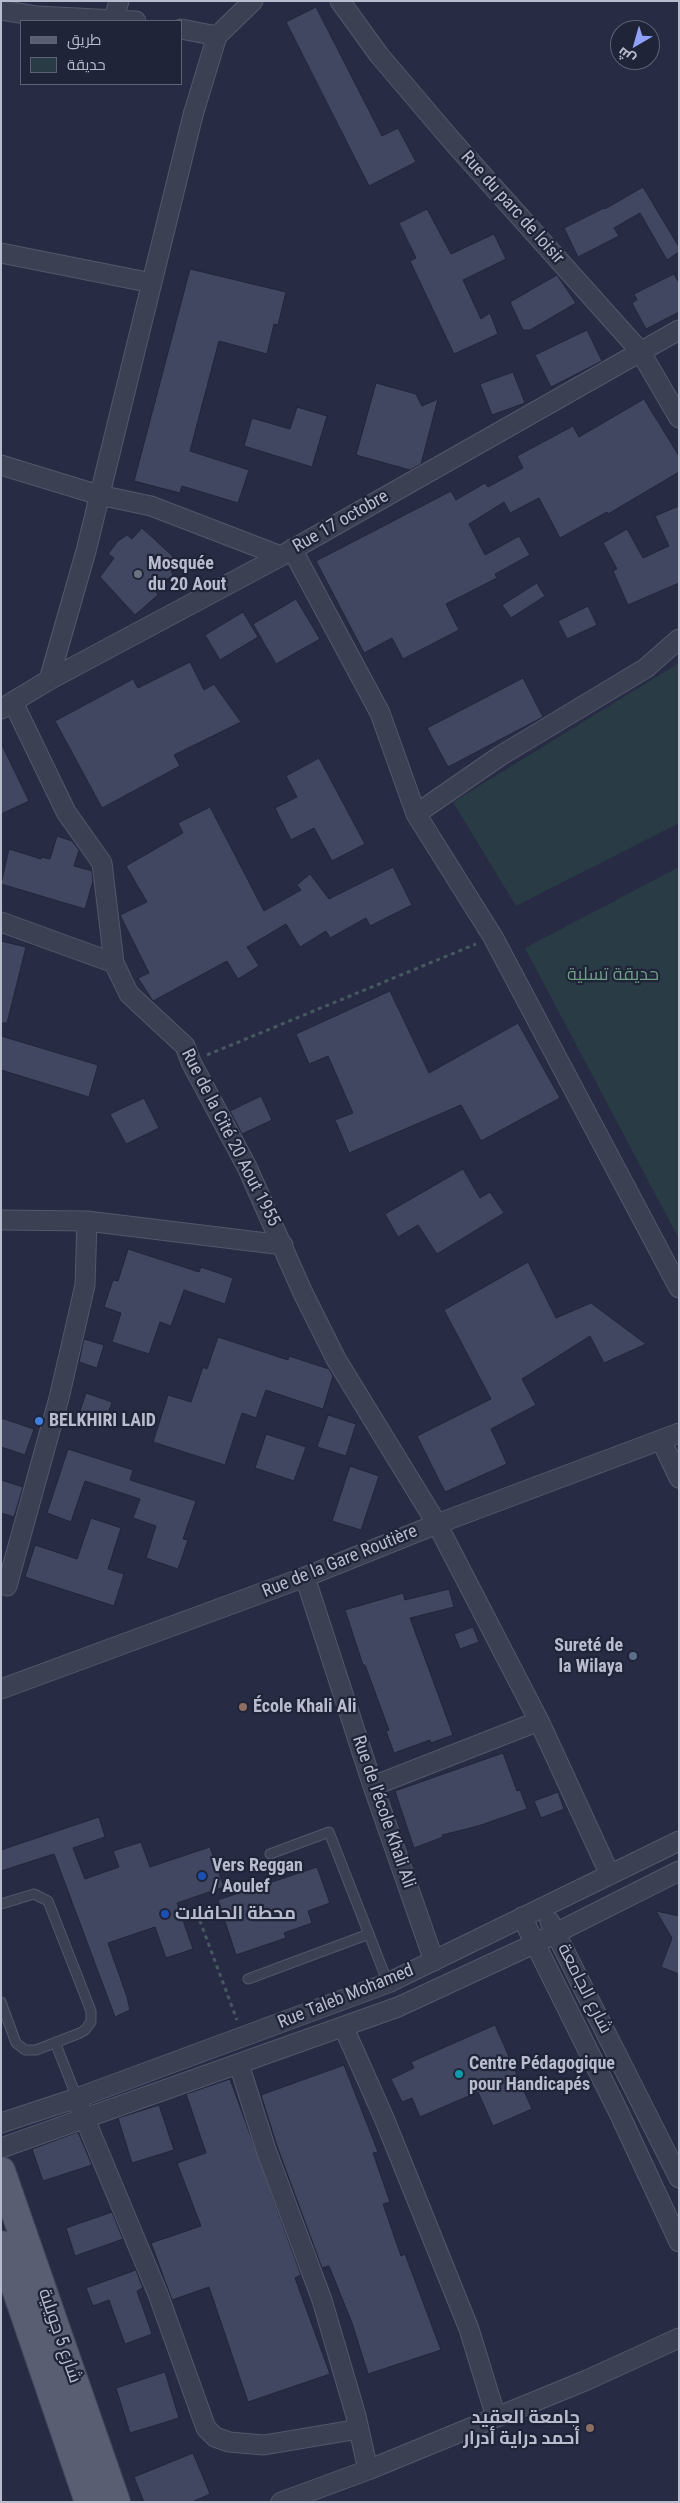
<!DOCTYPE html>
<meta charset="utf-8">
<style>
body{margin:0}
#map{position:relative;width:680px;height:2503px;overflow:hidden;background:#272c44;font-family:"Roboto Condensed",Cairo,sans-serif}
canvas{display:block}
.frame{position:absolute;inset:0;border:2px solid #b9bccd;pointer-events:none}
.legend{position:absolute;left:20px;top:20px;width:162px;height:65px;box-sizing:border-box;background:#202439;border:1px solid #5d6174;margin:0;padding:6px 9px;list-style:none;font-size:15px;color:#b9bccd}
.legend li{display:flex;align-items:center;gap:10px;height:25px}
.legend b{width:25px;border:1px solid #5d6174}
.north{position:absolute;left:610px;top:20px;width:50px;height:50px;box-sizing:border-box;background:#202439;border:1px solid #5d6174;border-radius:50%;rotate:218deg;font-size:14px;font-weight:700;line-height:20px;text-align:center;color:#b9bccd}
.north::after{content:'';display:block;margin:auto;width:18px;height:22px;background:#90a1fa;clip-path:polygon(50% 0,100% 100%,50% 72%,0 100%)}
</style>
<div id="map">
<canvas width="680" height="2503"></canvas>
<div class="frame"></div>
<ul class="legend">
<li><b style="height:6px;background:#595e73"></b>طريق</li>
<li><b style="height:14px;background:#293b45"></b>حديقة</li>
</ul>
<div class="north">ش</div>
</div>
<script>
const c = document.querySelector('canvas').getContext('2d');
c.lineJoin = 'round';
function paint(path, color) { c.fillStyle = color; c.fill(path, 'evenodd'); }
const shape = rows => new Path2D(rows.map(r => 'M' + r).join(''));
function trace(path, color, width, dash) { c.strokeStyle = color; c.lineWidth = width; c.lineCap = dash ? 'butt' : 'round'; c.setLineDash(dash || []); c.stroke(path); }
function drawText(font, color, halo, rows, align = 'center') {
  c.font = font + ' "Roboto Condensed",Cairo,sans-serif'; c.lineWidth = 4.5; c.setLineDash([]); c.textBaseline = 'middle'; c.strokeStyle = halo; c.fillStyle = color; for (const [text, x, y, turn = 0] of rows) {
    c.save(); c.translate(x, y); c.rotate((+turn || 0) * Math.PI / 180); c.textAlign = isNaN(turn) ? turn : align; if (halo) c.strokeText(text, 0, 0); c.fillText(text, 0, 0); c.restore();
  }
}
paint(shape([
 [679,663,679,823,516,906,453,802],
 [679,867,679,1239,525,948]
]), '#293b45');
const building = shape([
 [316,7,382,136,398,128,416,162,369,186,286,22,316,7],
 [643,187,679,247,679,252,667,260,640,213,614,228,619,236,578,257,564,228,604,208,605,209,643,187],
 [427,209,451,254,494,234,506,259,463,280,481,319,490,313,498,334,454,354,410,261,416,258,399,223,427,209],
 [190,269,286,292,278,325,274,324,267,354,219,341,190,451,249,470,238,503,182,486,180,493,134,481,190,269],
 [674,274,679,283,679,312,646,329,632,303,637,300,634,294,674,274],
 [557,275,576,303,530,330,523,330,510,302,557,275],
 [587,330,602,361,551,387,535,355,587,330],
 [513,372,525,403,492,415,480,384,513,372],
 [376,383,416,394,422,406,438,399,421,464,410,470,356,455,376,383],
 [644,399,679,456,679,472,608,514,607,512,560,538,539,498,510,513,504,502,469,524,485,555,519,536,530,555,495,574,497,578,446,604,459,630,403,659,392,638,364,653,316,561,451,491,456,500,485,483,488,487,523,468,517,456,573,426,579,437,644,399],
 [297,407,327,416,312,467,244,446,252,418,290,429,297,407],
 [679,506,679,583,628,605,613,571,617,569,603,543,627,529,643,558,669,546,655,516,679,506],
 [142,528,179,562,171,570,173,576,154,587,158,595,135,615,100,577,114,558,108,554,118,541,127,535,132,539,142,528],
 [537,583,545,596,511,618,502,605,537,583],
 [296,599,320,639,276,664,253,624,296,599],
 [588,606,597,625,567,639,558,621,588,606],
 [243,612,258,637,220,660,205,635,243,612],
 [190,662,204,690,214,684,241,722,174,755,180,766,102,808,55,721,133,679,138,688,190,662],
 [523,678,543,717,448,767,427,728,523,678],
 [1,743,29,801,1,814,1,743],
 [319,758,365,844,332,861,314,828,291,840,275,808,297,797,286,776,319,758],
 [210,807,264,911,301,890,297,885,310,874,329,899,393,867,412,905,370,926,366,918,330,938,326,931,300,947,286,924,247,947,259,966,238,979,227,961,153,1001,138,978,149,973,120,915,147,902,126,866,183,833,178,823,210,807],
 [57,836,72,841,79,850,74,866,92,871,93,881,85,909,1,884,9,849,41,859,41,857,50,859,57,836],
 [1,941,26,947,7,1023,1,1023,1,941],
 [390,991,429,1073,518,1023,560,1098,481,1141,461,1105,349,1153,335,1120,353,1113,328,1056,309,1064,296,1034,390,991],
 [1,1036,98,1065,89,1097,1,1070,1,1036],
 [261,1096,272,1120,242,1134,230,1111,261,1096],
 [144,1098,159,1128,126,1144,110,1114,144,1098],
 [463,1169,480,1198,490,1192,504,1213,437,1254,418,1225,398,1237,385,1214,463,1169],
 [128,1249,199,1272,201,1267,233,1278,225,1304,184,1290,171,1326,160,1322,149,1354,112,1342,121,1313,104,1307,113,1280,118,1281,128,1249],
 [528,1262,556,1318,591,1303,646,1344,604,1363,590,1336,522,1379,536,1405,491,1429,507,1464,445,1492,417,1436,491,1399,444,1310,528,1262],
 [218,1337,288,1360,289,1356,329,1369,333,1376,323,1409,266,1390,256,1418,242,1413,225,1465,153,1442,168,1395,191,1402,203,1367,207,1369,218,1337],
 [84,1339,104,1345,97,1368,79,1362,84,1339],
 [86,1393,112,1402,104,1426,78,1417,86,1393],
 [328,1415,356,1424,346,1456,317,1447,328,1415],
 [1,1418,34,1429,25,1455,1,1447,1,1418],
 [266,1434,306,1447,294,1481,255,1468,266,1434],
 [68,1449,133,1470,130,1480,196,1501,183,1539,188,1540,178,1569,146,1558,156,1526,133,1518,140,1499,85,1481,71,1522,47,1513,68,1449],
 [350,1466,379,1476,361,1530,332,1521,350,1466],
 [1,1480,23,1487,14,1517,1,1513,1,1480],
 [91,1518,121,1528,108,1569,124,1574,114,1606,25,1577,35,1545,77,1559,91,1518],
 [449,1589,454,1607,410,1618,453,1735,431,1743,430,1740,394,1753,386,1731,389,1730,365,1665,363,1665,345,1610,403,1593,405,1600,449,1589],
 [473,1627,479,1642,460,1649,454,1634,473,1627],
 [503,1753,517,1791,520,1790,527,1809,478,1826,442,1835,443,1837,414,1848,395,1791,503,1753],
 [558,1792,564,1809,541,1818,534,1801,558,1792],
 [99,1817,105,1837,73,1848,85,1879,119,1867,113,1851,141,1842,150,1867,210,1847,224,1887,177,1903,193,1949,166,1958,155,1927,108,1943,127,1997,130,2010,115,2017,54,1854,1,1871,1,1850,99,1817],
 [317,1867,330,1903,308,1911,312,1923,284,1933,286,1938,236,1955,218,1900,317,1867],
 [656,1911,679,1916,679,1974,661,1967,672,1938,656,1911],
 [495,2025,532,2109,493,2126,478,2092,420,2117,412,2098,402,2102,391,2079,414,2068,411,2062,495,2025],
 [344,2065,378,2152,373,2153,390,2202,383,2204,401,2256,405,2254,441,2350,368,2374,352,2323,329,2266,322,2268,277,2146,261,2095,344,2065],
 [230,2079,301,2275,295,2278,330,2374,248,2402,209,2287,172,2300,151,2243,201,2226,177,2163,206,2153,186,2094,230,2079],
 [159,2105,174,2150,132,2163,118,2118,159,2105],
 [78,2132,92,2165,43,2181,32,2149,78,2132],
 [112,2212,123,2239,75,2256,66,2228,112,2212],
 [136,2270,143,2288,137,2291,152,2334,125,2344,109,2300,93,2306,86,2288,136,2270],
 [165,2372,179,2418,130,2433,116,2388,165,2372],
 [193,2453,210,2494,192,2502,144,2502,134,2477,193,2453]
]);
paint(building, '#414761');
trace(building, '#22263b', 1);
const service = shape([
 [270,1854,329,1832,388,1983],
 [1,1904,34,1894,48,1901,91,2011,91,2022,85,2030,80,2033,36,2050,25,2050,16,2043,1,2002],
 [248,1979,369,1934],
 [55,2042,77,2098]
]);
const minor = shape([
 [340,1,379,55,453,142,640,351,679,418],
 [1,10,37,16,136,21],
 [114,19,119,1],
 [181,29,217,36],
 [1,253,152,283],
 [1,465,99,495,151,506,281,556],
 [292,549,380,713,416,814,493,937,679,1288],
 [49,680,86,551,193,115,217,36,253,1],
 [13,702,66,812,102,863,114,963,129,994,185,1046,191,1062,247,1167,303,1293,336,1359,437,1524,539,1721,610,1875],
 [1,709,49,680,281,556,679,330],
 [416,814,500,756,646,668,679,639],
 [1,922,114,963],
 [1,1220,87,1221,283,1245],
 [661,1440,679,1478],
 [305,1577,373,1786,434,1961],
 [7,1586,59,1398,75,1329,85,1285,87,1221],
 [1,1689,305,1577,437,1524,679,1433],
 [373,1786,539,1721],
 [522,1917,620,2115,679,2242],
 [550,1922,679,2178],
 [344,2028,384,2118,469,2329,496,2417],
 [239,2064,266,2150,322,2300,356,2416,368,2470],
 [80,2107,158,2294,206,2428,215,2437,229,2442,264,2445,359,2429],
 [1,2123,77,2098,388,1983,679,1841],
 [1,2148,398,2007,536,1943,679,1871],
 [281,2502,368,2470,587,2380,679,2338]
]);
const primary = shape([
 [1,2171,116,2502],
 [1,2245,89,2502]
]);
trace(service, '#54576b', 11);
trace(minor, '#54576b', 21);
trace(primary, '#42465a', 30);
trace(shape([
 [207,1055,476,944],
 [197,1913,237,2020]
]), '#475861', 3, [4, 4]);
trace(service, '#3b4053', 9);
trace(minor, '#3b4053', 19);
trace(primary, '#595e73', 28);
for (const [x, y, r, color] of [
 [138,574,5,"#6b7280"],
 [39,1421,5,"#3f7fe0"],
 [633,1656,5,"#5c6f8a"],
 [243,1707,5,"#8d6e63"],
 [202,1876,5,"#1a4fb4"],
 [165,1914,5,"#1a4fb4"],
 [459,2074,5,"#0f9aa8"],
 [590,2428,5,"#8d6e63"]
]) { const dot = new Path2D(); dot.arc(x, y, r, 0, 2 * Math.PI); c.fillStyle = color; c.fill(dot); trace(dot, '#202439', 2); }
drawText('18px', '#b9bccd', '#202439', [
 ["Rue du parc de loisir",512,208,48],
 ["Rue 17 octobre",341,522,-30],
 ["Rue de la Cité 20 Aout 1955",230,1138,63],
 ["Rue de la Gare Routière",340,1562,-22],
 ["Rue de l'école Khali Ali",383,1812,71],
 ["شارع الجامعة",584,1989,63],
 ["Rue Taleb Mohamed",346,1997,-22],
 ["شارع 5 جويلية",59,2336,71]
]);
drawText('bold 18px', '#b9bccd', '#202439', [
 ["Mosquée",148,564],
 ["du 20 Aout",148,585],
 ["BELKHIRI LAID",49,1421],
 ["Sureté de",623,1646,"right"],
 ["la Wilaya",623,1667,"right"],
 ["École Khali Ali",253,1707],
 ["Vers Reggan",212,1866],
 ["/ Aoulef",212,1887],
 ["محطة الحافلات",175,1914],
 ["Centre Pédagogique",469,2064],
 ["pour Handicapés",469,2085],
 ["جامعة العقيد",580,2418,"right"],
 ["أحمد دراية أدرار",580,2439,"right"]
], 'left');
drawText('18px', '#6f9e85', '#202439', [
 ["حديقة تسلية",613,975]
]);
</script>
